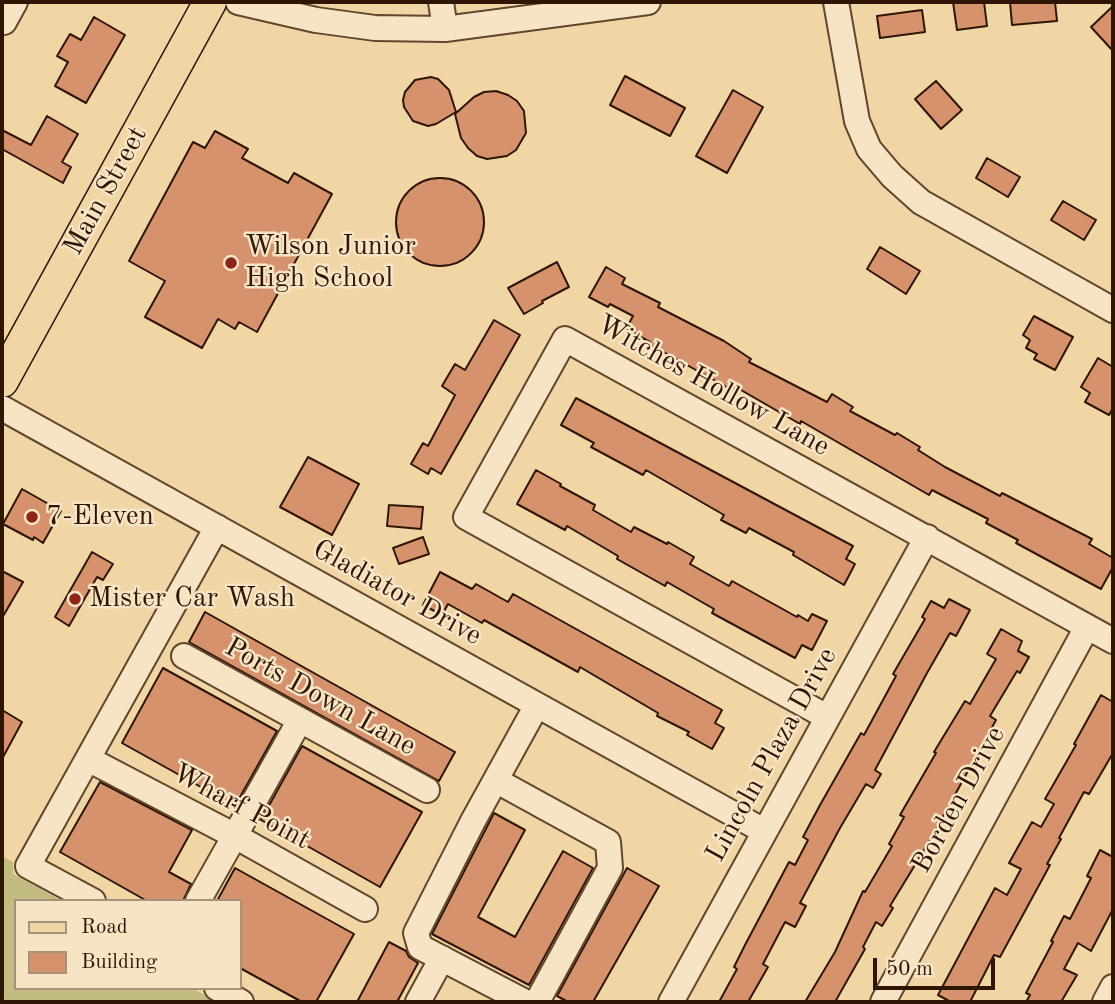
<!DOCTYPE html>
<style>
body{margin:0}
#map{position:relative;width:1115px;height:1004px;overflow:hidden;background:#f1d6a5;font-family:"Old Standard TT",serif}
canvas{display:block}
.frame{position:absolute;inset:0;border:4px solid #2f1604;pointer-events:none}
.legend{position:absolute;left:14px;top:899px;width:228px;height:91px;box-sizing:border-box;background:#f6e4c4;border:2px solid #a69277;margin:0;padding:9px 12px;list-style:none;font-size:21px;color:#2f1604}
.legend li{display:flex;align-items:center;gap:14px;height:35px}
.legend b{width:35px;border:2px solid #a69277}
.scale{position:absolute;left:873px;top:958px;width:122px;height:32px;box-sizing:border-box;border:4px solid #2f1604;border-top:0;padding-left:9px;font-size:21px;line-height:24px;white-space:nowrap;color:#2f1604;-webkit-text-stroke:5px #f6e4c4;paint-order:stroke}
</style>
<div id="map">
<canvas width="1115" height="1004"></canvas>
<div class="frame"></div>
<ul class="legend">
<li><b style="height:9px;background:#f1d6a5"></b>Road</li>
<li><b style="height:19px;background:#d6926c"></b>Building</li>
</ul>
<div class="scale">50 m</div>
</div>
<script>
const c = document.querySelector('canvas').getContext('2d');
c.lineJoin = 'round';
function paint(path, color) { c.fillStyle = color; c.fill(path, 'evenodd'); }
const shape = rows => new Path2D(rows.map(r => 'M' + r).join(''));
function trace(path, color, width, dash) { c.strokeStyle = color; c.lineWidth = width; c.lineCap = dash ? 'butt' : 'round'; c.setLineDash(dash || []); c.stroke(path); }
function drawText(font, color, halo, rows, align = 'center') {
  c.font = font + ' "Old Standard TT",serif'; c.lineWidth = 5; c.setLineDash([]); c.textBaseline = 'middle'; c.strokeStyle = halo; c.fillStyle = color; for (const [text, x, y, turn = 0] of rows) {
    c.save(); c.translate(x, y); c.rotate((+turn || 0) * Math.PI / 180); c.textAlign = isNaN(turn) ? turn : align; if (halo) c.strokeText(text, 0, 0); c.fillText(text, 0, 0); c.restore();
  }
}
paint(shape([
 [2,856,13,862,13,874,62,901,16,901,16,988,192,988,218,1002,10,1002,2,998]
]), '#c2bc81');
const building = shape([
 [953,2,984,2,987,26,957,30,953,2],
 [1010,2,1055,2,1057,21,1012,25,1010,2],
 [1113,6,1113,51,1091,27,1113,6],
 [922,10,925,32,880,38,877,16,922,10],
 [94,17,125,35,86,103,55,86,68,62,57,56,70,34,81,40,94,17],
 [625,76,685,108,670,136,610,105,625,76],
 [431,77,438,79,449,90,456,112,436,124,428,126,413,121,404,107,403,100,405,92,415,80,431,77],
 [936,81,962,110,941,129,915,99,936,81],
 [733,90,763,107,727,173,696,156,733,90],
 [496,91,508,95,517,101,524,111,526,133,516,150,507,156,487,159,477,156,468,148,461,138,455,114,474,97,484,92,496,91],
 [47,116,78,134,62,162,71,167,63,183,2,149,2,130,31,145,47,116],
 [215,131,248,149,242,158,288,183,294,173,332,194,257,332,239,322,235,329,218,319,202,348,145,317,165,281,129,261,193,142,205,148,215,131],
 [987,158,1020,177,1008,197,976,178,987,158],
 '396 222a44 44 0 1 1 88 0a44 44 0 1 1-88 0Z',
 [1063,201,1096,220,1084,240,1051,220,1063,201],
 [880,247,920,271,906,294,867,269,880,247],
 [557,262,569,287,542,301,543,303,524,314,508,288,557,262],
 [606,267,625,278,622,284,660,303,658,307,724,341,751,359,749,362,827,402,832,394,853,407,850,411,895,435,897,433,920,447,918,450,945,467,1000,496,1002,493,1092,539,1089,544,1113,558,1113,567,1101,589,1016,543,1018,540,986,523,988,519,932,490,929,495,801,421,800,424,734,386,732,390,649,344,650,342,626,329,633,316,610,304,608,307,589,297,606,267],
 [1034,316,1073,337,1055,370,1034,359,1037,354,1026,348,1030,340,1023,335,1034,316],
 [494,320,520,335,441,474,431,468,428,474,411,464,423,443,428,446,455,395,442,386,455,364,465,370,494,320],
 [1098,358,1113,367,1113,408,1109,415,1085,402,1090,393,1081,387,1098,358],
 [576,398,853,546,846,559,855,564,844,585,793,555,794,552,749,528,746,533,721,520,724,515,646,470,643,475,591,447,594,443,561,425,576,398],
 [308,457,359,484,332,535,280,507,308,457],
 [536,470,561,484,560,486,595,505,593,510,631,532,634,527,667,544,668,542,694,557,690,564,729,586,732,581,797,617,798,615,808,621,812,614,827,621,812,650,802,645,795,658,712,613,714,609,667,582,665,586,617,559,618,556,567,526,565,530,517,504,536,470],
 [22,489,61,511,43,543,34,537,33,540,3,524,22,489],
 [389,505,423,507,421,529,387,526,389,505],
 [423,537,429,554,399,564,393,548,423,537],
 [92,552,113,564,103,580,97,577,69,626,55,617,92,552],
 [2,571,23,582,2,618,2,571],
 [440,572,472,589,476,584,508,602,513,594,722,710,715,723,724,728,712,749,687,735,689,732,657,716,658,713,580,667,578,672,484,620,482,623,448,604,442,615,423,605,440,572],
 [949,599,970,610,956,636,950,633,927,673,875,770,881,774,873,788,866,784,840,828,800,903,806,906,795,927,785,922,763,964,768,967,748,1002,719,1002,737,969,734,967,745,945,789,862,795,865,808,840,803,837,820,805,861,733,864,735,896,676,893,674,925,619,922,617,931,601,944,608,949,599],
 [205,612,455,752,439,781,189,642,205,612],
 [1001,629,1022,641,1018,651,1029,657,1020,673,1017,671,990,716,996,720,929,842,890,906,893,908,882,926,876,922,863,947,865,949,835,1002,805,1002,835,952,863,891,865,892,892,846,889,844,904,817,900,815,936,753,934,752,965,701,970,704,996,659,987,654,1001,629],
 [163,668,277,731,235,806,122,743,163,668],
 [1101,695,1113,702,1113,753,1089,794,1084,792,1059,838,1061,839,1047,864,1050,865,1000,957,994,955,970,1002,951,1002,938,995,995,888,1007,895,1021,869,1009,863,1032,822,1041,827,1054,804,1045,799,1076,745,1074,744,1101,695],
 [2,710,22,722,2,759,2,710],
 [302,746,422,812,380,887,261,820,302,746],
 [100,782,192,830,169,872,191,884,183,901,147,901,60,852,100,782],
 [494,813,525,830,478,917,515,937,563,851,593,868,529,985,432,934,494,813],
 [1100,850,1113,857,1113,909,1091,951,1078,943,1064,969,1077,975,1061,1002,1026,1002,1030,995,1026,993,1053,942,1051,941,1064,916,1070,919,1091,878,1087,876,1100,850],
 [235,868,354,934,316,1002,302,1002,240,968,240,901,217,901,235,868],
 [627,868,659,886,593,1002,568,1002,557,996,627,868],
 [389,942,406,951,409,957,418,963,397,1002,357,1002,389,942]
]);
paint(building, '#d6926c');
trace(building, '#2f1604', 2);
const minor = shape([
 [238,2,316,20,375,28,445,29,648,2],
 [441,2,445,29],
 [836,2,857,121,869,149,892,176,921,202,1113,310],
 [2,21,4,22,15,2],
 [2,408,764,831],
 [184,656,427,790],
 [827,717,466,517,565,339,1113,641],
 [88,759,235,836,365,909],
 [497,781,608,842,610,868,537,1002],
 [93,901,28,866,217,527],
 [198,901,300,720],
 [217,988,241,1002],
 [418,1002,442,958],
 [525,1002,420,947,416,933,473,821,537,705],
 [671,1002,927,537],
 [883,1002,1087,627],
 [1105,1002,1113,987]
]);
const major = shape([
 [2,381,210,2]
]);
trace(minor, '#60462c', 28);
trace(major, '#2f1604', 35);
trace(minor, '#f6e4c4', 24);
trace(major, '#f1d6a5', 32);
for (const [x, y, r, color] of [
 [231,263,7,"#8f2418"],
 [32,517,7,"#8f2418"],
 [75,599,7,"#8f2418"]
]) { const dot = new Path2D(); dot.arc(x, y, r, 0, 2 * Math.PI); c.fillStyle = color; c.fill(dot); trace(dot, '#f6e4c4', 2.5); }
drawText('28px', '#2f1604', '#f6e4c4', [
 ["Main Street",106,191,-61],
 ["Witches Hollow Lane",713,386,29],
 ["Gladiator Drive",397,593,29],
 ["Ports Down Lane",320,697,29],
 ["Lincoln Plaza Drive",772,755,-61],
 ["Borden Drive",959,800,-61],
 ["Wharf Point",241,807,28]
]);
drawText('28px', '#2f1604', '#f6e4c4', [
 ["Wilson Junior",245,247],
 ["High School",245,279],
 ["7-Eleven",46,517],
 ["Mister Car Wash",89,599]
], 'left');
</script>
